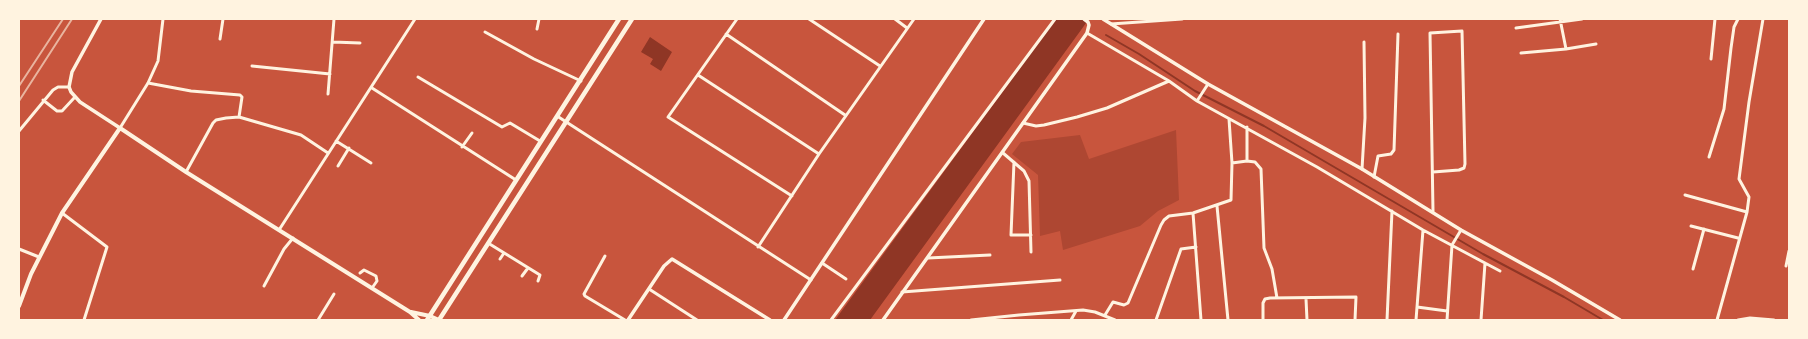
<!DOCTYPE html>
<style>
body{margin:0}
#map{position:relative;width:1808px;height:339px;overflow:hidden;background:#c8553d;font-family:"Source Serif 4",serif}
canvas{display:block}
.frame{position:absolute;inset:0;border:20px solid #fff3e0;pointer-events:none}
</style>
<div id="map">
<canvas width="1808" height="339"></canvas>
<div class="frame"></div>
</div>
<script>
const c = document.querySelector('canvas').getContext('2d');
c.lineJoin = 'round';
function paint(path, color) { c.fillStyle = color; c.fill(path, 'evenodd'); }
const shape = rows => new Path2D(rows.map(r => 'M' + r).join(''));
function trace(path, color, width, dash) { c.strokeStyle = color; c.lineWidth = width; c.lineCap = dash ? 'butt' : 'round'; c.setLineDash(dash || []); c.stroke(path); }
paint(shape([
 [1176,130,1179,200,1158,211,1140,226,1063,250,1060,231,1040,236,1038,175,1012,154,1021,142,1080,135,1089,159]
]), '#ae4732');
paint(shape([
 [1056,19,1089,19,870,320,835,320],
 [650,37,672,52,661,71,650,64,653,59,641,52]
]), '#8f3625');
trace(shape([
 [1106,35,1139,54,1195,91,1264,126,1483,254,1564,297,1603,320]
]), '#8f3625', 2);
trace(shape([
 [737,19,668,117,792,196],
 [809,19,880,66],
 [895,19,907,28],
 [1560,19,1566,49,1596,44],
 [1111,24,1182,19],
 [1516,28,1582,19],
 [537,29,539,19],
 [485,32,534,59,581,81],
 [1087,33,1169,81,1197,101,1317,167,1423,230,1500,271],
 [726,34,845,115],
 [220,39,223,19],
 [333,42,360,43],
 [1521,53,1566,49],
 [1711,59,1715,19],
 [252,66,330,74],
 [698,75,819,154],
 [418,77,502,127,510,123,540,141],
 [148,83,191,91,240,95,242,97,239,117],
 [372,88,516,180],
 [328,94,334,19],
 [43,100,57,111,62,111,75,97],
 [1197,101,1208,84],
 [557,116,811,280],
 [1023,123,1036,126,1044,125,1077,117,1107,108,1169,81],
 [1247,127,1247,161],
 [120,128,148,83,158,61,163,19],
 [19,131,53,90,58,87,69,87],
 [336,141,371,163],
 [462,147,472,133],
 [1003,153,1024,171,1029,181,1031,252],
 [1709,157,1724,109,1731,48,1734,27,1738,19],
 [1014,162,1011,235,1031,235],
 [1232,163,1247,161,1255,162,1261,169,1264,248,1272,269,1277,298],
 [338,166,349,148],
 [1362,169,1365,118,1364,42],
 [186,172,213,123,216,120,226,118,239,117,301,135,328,153],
 [1374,177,1378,156,1391,154,1394,150,1398,34],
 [1685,195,1747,212],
 [1217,206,1228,320],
 [1433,211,1430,33,1462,31,1465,164,1464,168,1459,170,1433,172],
 [62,213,107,247,84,320],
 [1193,213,1201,320],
 [1691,226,1738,238],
 [279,230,415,19],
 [488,243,540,275,538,281],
 [758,247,819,154,914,19],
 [19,249,39,257],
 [605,256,584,294,585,296,625,320],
 [928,258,990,255],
 [500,259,504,253],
 [822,263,846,279],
 [1786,266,1789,251],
 [1693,269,1704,229],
 [360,273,364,270,376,276,377,281,372,288],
 [522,276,528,268],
 [264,286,284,249,293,238],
 [649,289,697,320],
 [902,292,1060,280],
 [1306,299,1307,320],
 [1417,307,1447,311],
 [1105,315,1113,302,1124,305,1128,303,1161,225,1164,220,1169,216,1193,213,1231,200,1232,163,1229,119],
 [318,320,334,294],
 [831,320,1055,19],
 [971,320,1019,315,1083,310,1095,312,1115,320],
 [1071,320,1076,311],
 [1156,320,1181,249,1196,247],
 [1263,320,1263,303,1265,299,1270,298,1356,297,1355,320],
 [1387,320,1392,211],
 [1416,320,1423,230],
 [1447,320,1452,245,1461,230],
 [1481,320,1485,263],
 [1717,320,1747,212,1749,197,1739,179,1749,102,1763,19],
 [1738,320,1750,318,1774,320]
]), '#fff3e0', 3);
trace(shape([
 [101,19,72,72,69,87,71,92,80,102,120,128],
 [1103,19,1208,84,1362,169,1461,230,1552,280,1620,320],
 [628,320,664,266,672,259,770,320],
 [784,320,984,19],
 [883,320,1087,33,1089,25,1088,22,1084,19]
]), '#fff3e0', 3.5);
trace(shape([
 [19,306,31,274,62,213,120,128,186,172,410,312,419,320],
 [411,312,430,316,439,320]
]), '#fff3e0', 4);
trace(shape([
 [427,320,619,19],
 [439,320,632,19]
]), '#fff3e0', 4.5);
trace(shape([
 [19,86,63,19],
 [19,101,72,19]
]), '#e9b49f', 2);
</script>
